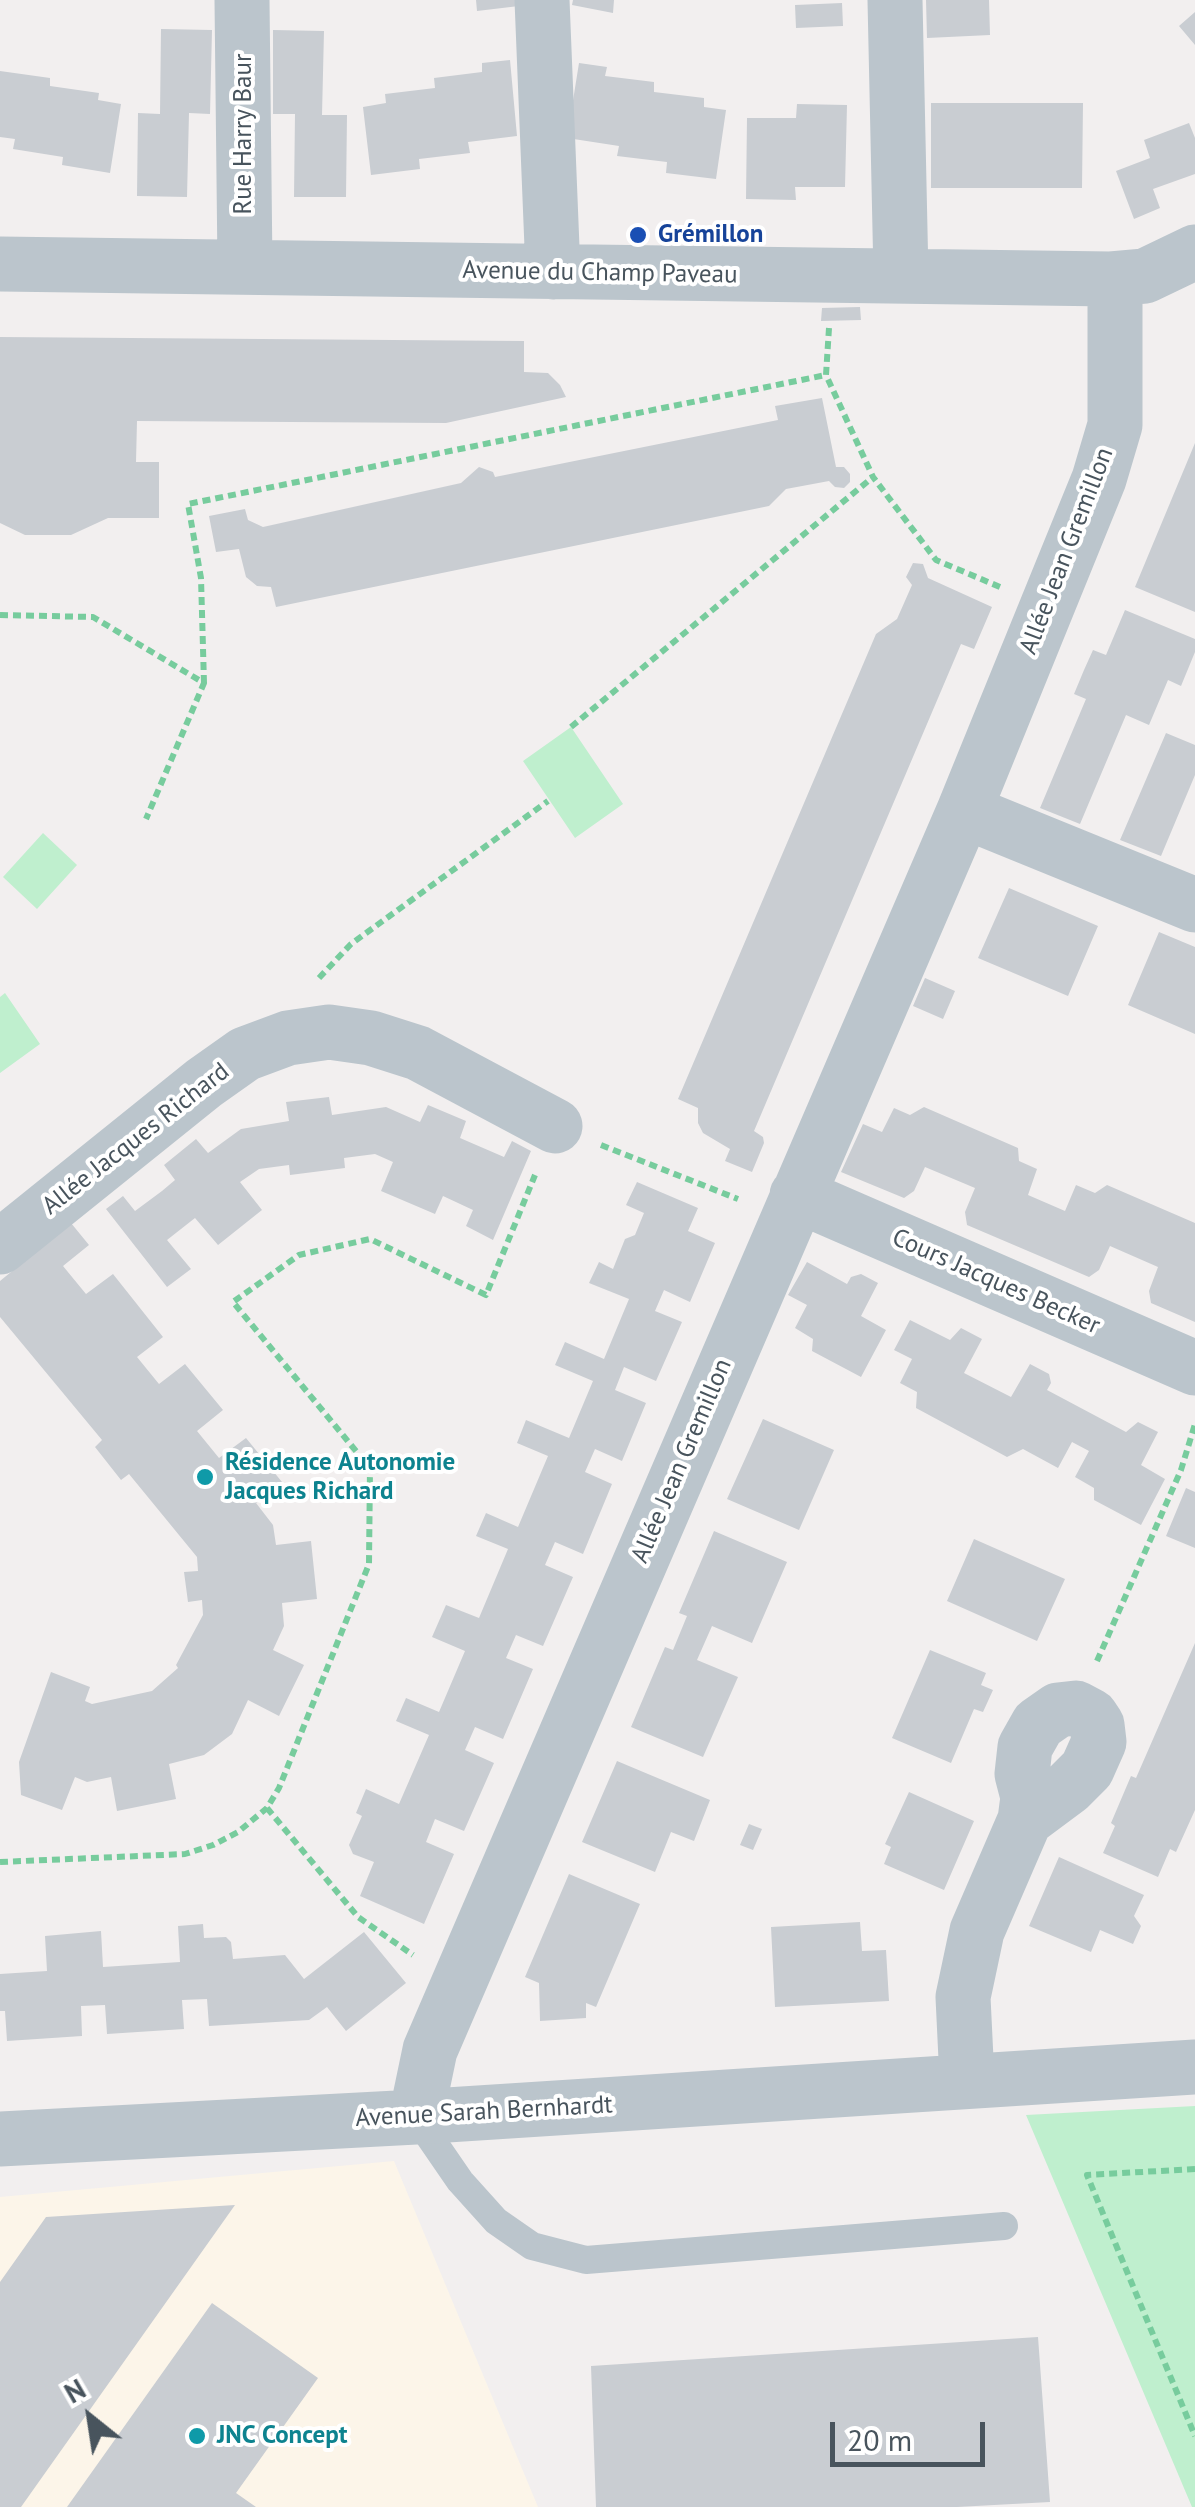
<!DOCTYPE html>
<meta charset="utf-8">
<style>
body{margin:0}
#map{position:relative;width:1195px;height:2507px;overflow:hidden;background:#f2efef;font-family:"PT Sans",sans-serif}
canvas{display:block}
.north{position:absolute;left:40px;top:2367px;width:100px;height:100px;-webkit-text-stroke:8px #fff;paint-order:stroke;rotate:330deg;font-size:28px;font-weight:700;line-height:40px;text-align:center;color:#48545d}
.north::after{content:'';display:block;margin:auto;width:35px;height:45px;background:#48545d;clip-path:polygon(50% 0,100% 100%,50% 72%,0 100%)}
.scale{position:absolute;left:830px;top:2422px;width:155px;height:45px;box-sizing:border-box;border:5px solid #48545d;border-top:0;padding-left:12px;font-size:30px;line-height:35px;white-space:nowrap;color:#48545d;-webkit-text-stroke:8px #fff;paint-order:stroke}
</style>
<div id="map">
<canvas width="1195" height="2507"></canvas>
<div class="north">N</div>
<div class="scale">20 m</div>
</div>
<script>
const c = document.querySelector('canvas').getContext('2d');
c.lineJoin = 'round';
function paint(path, color) { c.fillStyle = color; c.fill(path, 'evenodd'); }
const shape = rows => new Path2D(rows.map(r => 'M' + r).join(''));
function trace(path, color, width, dash) { c.strokeStyle = color; c.lineWidth = width; c.lineCap = dash ? 'butt' : 'round'; c.setLineDash(dash || []); c.stroke(path); }
function drawText(font, color, halo, rows, align = 'center') {
  c.font = font + ' "PT Sans",sans-serif'; c.lineWidth = 8; c.setLineDash([]); c.textBaseline = 'middle'; c.strokeStyle = halo; c.fillStyle = color; for (const [text, x, y, turn = 0] of rows) {
    c.save(); c.translate(x, y); c.rotate((+turn || 0) * Math.PI / 180); c.textAlign = isNaN(turn) ? turn : align; if (halo) c.strokeText(text, 0, 0); c.fillText(text, 0, 0); c.restore();
  }
}
paint(shape([
 [394,2161,538,2507,0,2507,0,2197]
]), '#fcf5e9');
paint(shape([
 [571,727,623,804,575,838,523,761],
 [43,833,77,865,37,909,3,877],
 [5,993,40,1044,0,1073,0,997],
 [1195,2106,1195,2507,1192,2507,1026,2115]
]), '#bfefce');
paint(shape([
 [476,0,518,0,519,6,477,11],
 [573,0,614,0,613,13,572,5],
 [926,0,989,0,990,35,927,38],
 [842,3,843,26,796,28,795,5],
 [1195,12,1195,45,1179,26],
 [161,29,212,30,210,114,189,113,187,197,137,196,138,113,160,114],
 [273,30,324,31,322,115,347,115,346,197,294,197,295,114,273,114],
 [510,60,517,136,468,142,470,153,419,159,420,169,371,175,363,107,386,103,385,94,435,88,434,78,482,72,482,63],
 [579,63,607,67,605,76,654,82,654,92,704,98,704,107,726,110,716,179,666,173,667,162,617,156,619,146,567,138],
 [0,71,50,78,50,86,99,93,98,100,121,104,110,173,62,165,63,157,13,149,15,139,0,137],
 [931,103,1083,103,1082,188,931,188],
 [797,104,847,105,845,187,795,187,796,200,746,199,747,118,796,118],
 [1189,123,1195,138,1195,174,1153,189,1160,208,1134,219,1116,171,1150,158,1144,140],
 [860,307,861,320,821,321,822,308],
 [0,337,524,341,524,372,548,373,560,385,566,397,446,423,137,421,136,462,159,462,159,518,108,518,71,535,25,535,0,523],
 [822,398,836,467,844,467,850,474,850,482,844,488,835,487,829,481,786,489,769,506,276,607,271,587,257,586,246,577,239,549,216,552,209,516,245,509,248,520,263,527,461,483,479,467,493,472,495,477,778,420,775,406],
 [1195,443,1195,612,1135,587],
 [913,563,923,564,928,578,992,607,974,649,961,644,754,1131,763,1137,764,1143,752,1172,725,1161,730,1149,703,1133,698,1123,698,1108,678,1099,876,634,897,619,912,585,906,577],
 [1125,610,1195,639,1195,652,1181,686,1168,680,1149,725,1126,715,1080,824,1040,808,1086,699,1074,694,1084,670,1093,650,1106,655],
 [1166,733,1195,745,1195,775,1161,856,1120,840],
 [1009,888,1098,926,1068,996,978,958],
 [1159,932,1195,947,1195,1034,1128,1005],
 [925,978,955,991,943,1019,913,1006],
 [329,1097,332,1115,386,1107,420,1122,428,1105,466,1121,460,1138,504,1157,512,1141,531,1151,493,1240,466,1226,473,1210,443,1196,435,1214,381,1191,393,1162,375,1154,344,1158,345,1168,290,1175,289,1165,259,1169,240,1182,262,1210,218,1245,195,1218,167,1240,191,1269,167,1287,106,1209,123,1196,135,1211,162,1191,175,1180,164,1165,196,1139,208,1153,241,1129,289,1121,286,1102],
 [924,1107,1018,1148,1019,1161,1037,1169,1028,1195,1065,1211,1076,1185,1095,1193,1107,1185,1195,1223,1195,1322,1151,1303,1149,1291,1158,1267,1110,1246,1099,1270,1089,1277,967,1225,965,1212,975,1188,925,1167,914,1191,904,1198,841,1172,863,1124,882,1132,894,1108,910,1115],
 [637,1182,698,1208,688,1231,715,1243,690,1302,664,1290,655,1311,682,1322,656,1381,624,1367,615,1390,646,1403,622,1461,595,1449,585,1472,612,1484,583,1554,555,1542,545,1565,573,1577,543,1646,516,1635,506,1658,533,1669,503,1739,475,1727,465,1750,494,1763,464,1831,435,1819,426,1842,454,1854,424,1924,360,1896,374,1862,353,1854,349,1845,362,1816,356,1813,366,1789,399,1804,429,1735,396,1721,406,1698,439,1712,465,1651,432,1637,446,1605,479,1618,508,1549,476,1536,486,1513,518,1527,548,1456,517,1443,526,1420,569,1438,593,1381,555,1365,565,1342,604,1359,629,1299,589,1283,599,1262,613,1269,625,1239,635,1235,644,1213,626,1205],
 [71,1223,89,1245,63,1266,86,1294,113,1274,163,1337,137,1357,159,1384,185,1364,223,1410,197,1431,219,1458,246,1438,282,1482,256,1503,273,1525,276,1545,311,1541,317,1599,282,1603,284,1626,273,1650,304,1665,279,1716,248,1700,232,1734,204,1755,169,1764,176,1799,117,1811,111,1777,87,1782,75,1777,62,1810,21,1795,19,1762,51,1672,90,1687,85,1701,92,1704,152,1691,178,1668,176,1665,203,1615,202,1600,188,1602,184,1572,198,1571,197,1557,129,1474,121,1480,95,1447,102,1440,0,1317,0,1281],
 [807,1262,847,1284,851,1277,861,1274,878,1283,861,1316,886,1330,861,1377,812,1351,813,1339,795,1328,807,1305,788,1295],
 [910,1320,950,1340,961,1328,982,1339,964,1373,1011,1397,1030,1364,1049,1374,1051,1383,1047,1390,1126,1432,1138,1422,1158,1432,1141,1465,1165,1479,1141,1525,1094,1500,1094,1488,1075,1477,1089,1451,1072,1442,1058,1468,1023,1449,1007,1457,916,1408,917,1392,900,1383,912,1359,894,1350],
 [763,1419,834,1450,799,1530,727,1499],
 [1186,1488,1195,1492,1195,1548,1166,1536],
 [714,1531,787,1562,752,1643,712,1626,697,1660,738,1677,703,1757,631,1727,665,1647,673,1650,687,1616,679,1613],
 [974,1539,1065,1579,1037,1641,947,1601],
 [1195,1643,1195,1810,1176,1852,1170,1849,1158,1877,1103,1853,1115,1826,1111,1823,1131,1776,1136,1778],
 [930,1650,986,1673,981,1685,993,1690,983,1712,974,1709,951,1763,892,1738],
 [617,1761,710,1800,694,1841,671,1832,655,1872,582,1842],
 [909,1792,974,1821,944,1890,884,1864,891,1847,885,1844],
 [749,1824,762,1829,753,1850,740,1845],
 [1059,1857,1144,1895,1134,1916,1141,1926,1133,1944,1100,1930,1091,1952,1029,1926],
 [569,1874,640,1904,596,2007,586,2003,586,2018,540,2021,539,1983,525,1977],
 [860,1922,862,1951,886,1950,889,2001,775,2007,771,1927],
 [203,1924,204,1938,226,1937,231,1942,233,1959,285,1955,304,1979,364,1932,406,1983,346,2031,327,2007,309,2020,209,2026,207,1999,182,2000,184,2029,107,2034,105,2005,81,2006,82,2036,7,2041,5,2011,0,2011,0,1974,47,1971,45,1936,101,1931,103,1967,180,1962,178,1926],
 [235,2205,21,2507,0,2507,0,2282,46,2217],
 [212,2303,318,2378,236,2493,256,2507,67,2507],
 [1038,2337,1050,2502,957,2507,596,2507,591,2366]
]), '#c9cdd2');
trace(shape([
 [829,328,826,375,873,477,936,560,1000,587],
 [0,615,93,617,204,683,146,819],
 [204,683,201,578,188,504,826,375],
 [571,727,873,477],
 [319,978,351,944,548,801],
 [601,1145,738,1199],
 [1097,1661,1181,1470,1195,1424],
 [267,1808,358,1917,413,1955],
 [0,1862,185,1854,213,1845,238,1832,267,1808,279,1788,369,1564,370,1468,233,1302,299,1255,370,1239,486,1295,535,1175],
 [1195,2169,1087,2175,1195,2436]
]), '#77cc9d', 6, [8, 5]);
trace(shape([
 [416,2117,460,2181,496,2221,532,2246,586,2260,1004,2226]
]), '#bbc5cc', 28);
trace(shape([
 [242,0,245,267],
 [542,0,553,272],
 [895,0,901,276],
 [0,264,1111,279,1145,276,1195,252],
 [964,811,1195,905],
 [797,1195,1195,1368],
 [0,1247,204,1083,245,1054,288,1038,329,1032,371,1038,418,1053,555,1126],
 [967,2080,963,1997,977,1931,1025,1820,1068,1788,1087,1769,1099,1742,1097,1725,1091,1716,1076,1708,1058,1710,1038,1724,1025,1747,1022,1774,1028,1797,1025,1820],
 [416,2117,430,2050,964,811,1099,479,1115,425,1115,295,1111,279],
 [0,2139,416,2117,1195,2067]
]), '#bbc5cc', 55);
for (const [x, y, r, color] of [
 [638,235,10,"#1a4fb4"],
 [205,1477,10,"#0f9aa8"],
 [197,2436,10,"#0f9aa8"]
]) { const dot = new Path2D(); dot.arc(x, y, r, 0, 2 * Math.PI); c.fillStyle = color; c.fill(dot); trace(dot, '#fff', 4); }
drawText('25px', '#48545d', '#fff', [
 ["Rue Harry Baur",244,134,-90],
 ["Avenue du Champ Paveau",600,273,1],
 ["Allée Jean Gremillon",1067,551,-69],
 ["Allée Jacques Richard",136,1139,-38],
 ["Cours Jacques Becker",996,1282,24],
 ["Allée Jean Gremillon",682,1461,-67],
 ["Avenue Sarah Bernhardt",484,2112,-3]
]);
drawText('bold 25px', '#164399', '#fff', [
 ["Grémillon",658,235]
], 'left');
drawText('bold 25px', '#0d838f', '#fff', [
 ["Résidence Autonomie",225,1463],
 ["Jacques Richard",225,1492],
 ["JNC Concept",217,2436]
], 'left');
</script>
